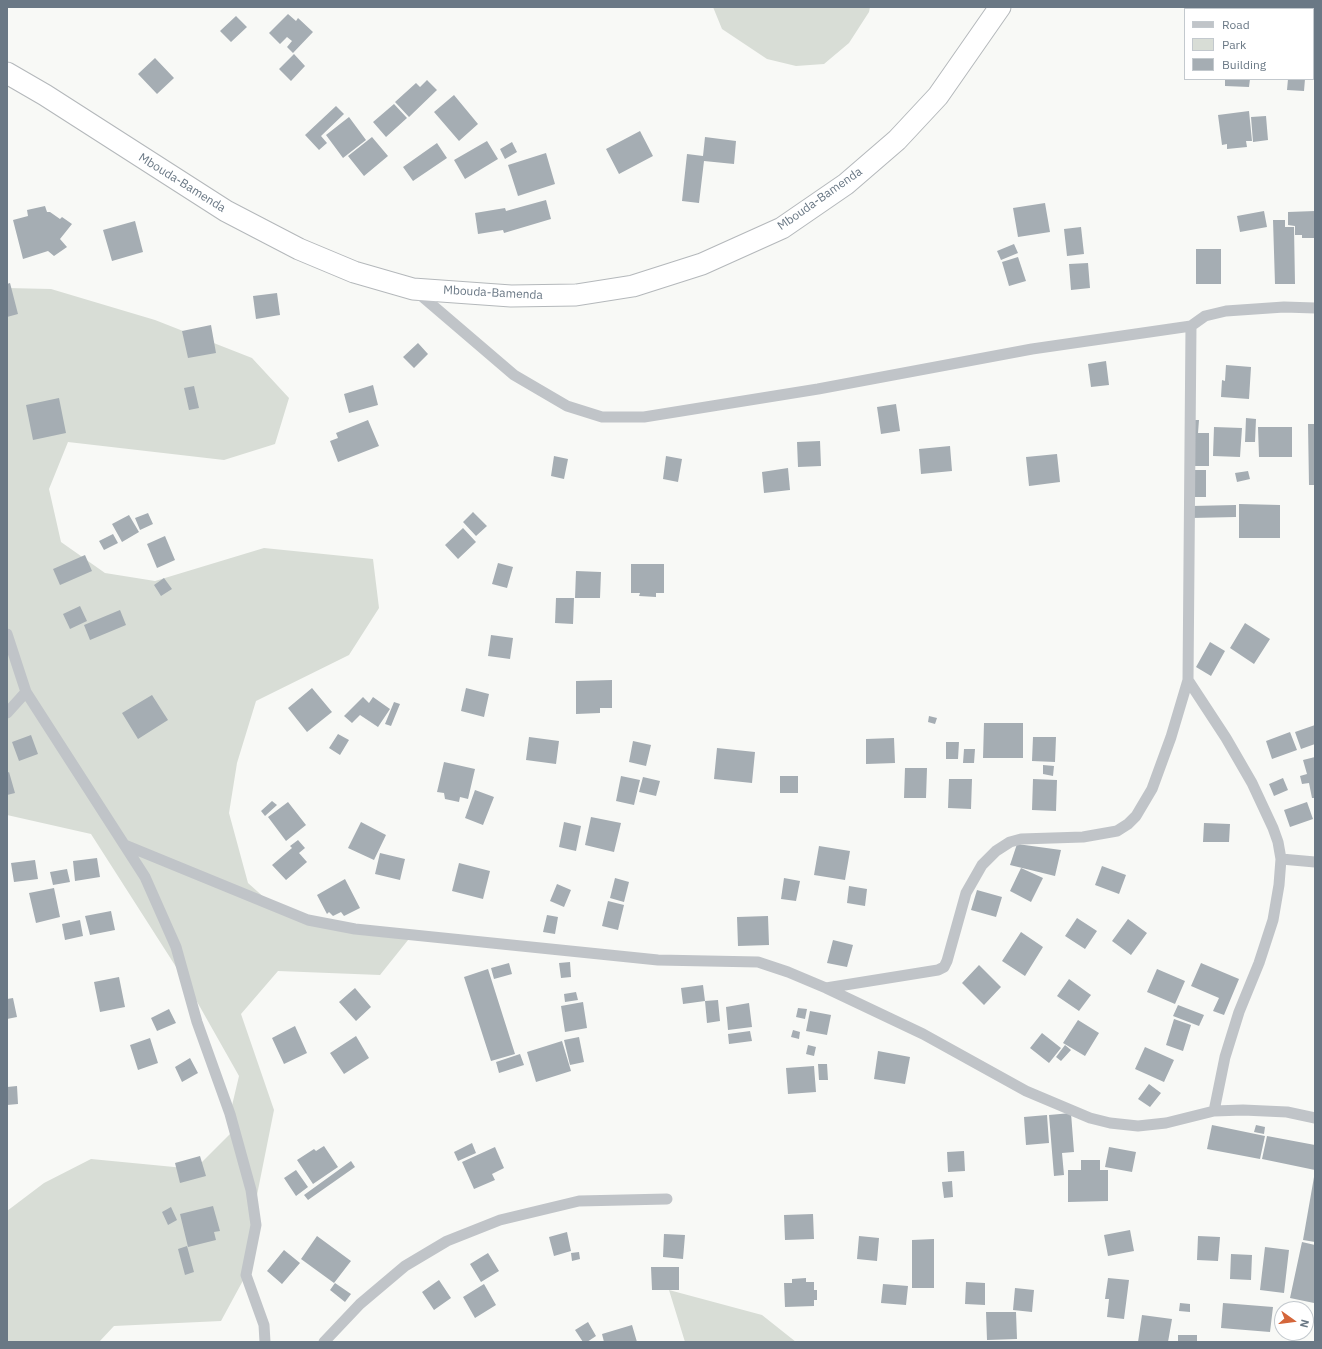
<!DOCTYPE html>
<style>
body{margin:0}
#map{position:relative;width:1322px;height:1349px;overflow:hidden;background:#f8f9f6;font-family:"IBM Plex Sans",sans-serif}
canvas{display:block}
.frame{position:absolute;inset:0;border:8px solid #6a7885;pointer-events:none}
.legend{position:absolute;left:1184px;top:8px;width:130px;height:72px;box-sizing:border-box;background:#fff;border:1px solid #c3c9ce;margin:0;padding:5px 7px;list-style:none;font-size:12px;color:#6a7885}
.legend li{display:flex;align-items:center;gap:8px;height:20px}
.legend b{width:20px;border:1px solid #c3c9ce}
.north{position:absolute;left:1274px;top:1301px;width:40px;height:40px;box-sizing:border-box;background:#fff;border:1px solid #c3c9ce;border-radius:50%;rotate:104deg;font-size:11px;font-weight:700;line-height:16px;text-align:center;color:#6a7885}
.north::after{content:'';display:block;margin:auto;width:14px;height:18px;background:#d4663b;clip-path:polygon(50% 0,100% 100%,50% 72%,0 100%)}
</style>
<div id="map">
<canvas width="1322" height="1349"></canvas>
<div class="frame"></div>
<ul class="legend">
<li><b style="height:5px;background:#c0c4c8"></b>Road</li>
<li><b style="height:11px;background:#d8ddd6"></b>Park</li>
<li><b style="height:11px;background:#a5adb3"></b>Building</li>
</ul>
<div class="north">N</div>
</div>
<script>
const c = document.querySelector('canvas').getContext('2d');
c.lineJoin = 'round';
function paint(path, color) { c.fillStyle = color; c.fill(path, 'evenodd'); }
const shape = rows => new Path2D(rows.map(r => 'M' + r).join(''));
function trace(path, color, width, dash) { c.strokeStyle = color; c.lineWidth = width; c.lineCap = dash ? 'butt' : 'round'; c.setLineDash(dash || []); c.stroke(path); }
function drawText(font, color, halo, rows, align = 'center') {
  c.font = font + ' "IBM Plex Sans",sans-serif'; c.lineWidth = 4; c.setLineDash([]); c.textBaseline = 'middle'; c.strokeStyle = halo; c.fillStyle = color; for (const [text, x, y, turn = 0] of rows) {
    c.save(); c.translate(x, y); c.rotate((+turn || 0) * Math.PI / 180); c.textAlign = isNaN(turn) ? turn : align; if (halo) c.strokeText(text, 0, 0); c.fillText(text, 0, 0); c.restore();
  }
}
paint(shape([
 [713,7,870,7,869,12,849,43,824,64,796,66,767,59,722,29],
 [7,288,51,289,155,320,252,358,289,398,275,444,224,460,68,442,49,489,61,542,105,573,155,581,264,548,373,559,379,608,349,655,256,701,237,763,229,813,248,883,276,908,308,920,412,935,380,975,278,971,241,1014,274,1110,254,1210,246,1275,221,1321,114,1326,99,1342,7,1342,7,1211,44,1183,91,1159,195,1169,233,1131,230,1114,239,1076,187,984,91,834,7,815],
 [669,1290,762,1315,796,1342,685,1342]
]), '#d8ddd6');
paint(shape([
 [288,14,296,21,298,18,313,32,293,53,287,47,292,41,287,37,280,44,269,33],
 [236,16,247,27,231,42,220,31],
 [294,54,305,66,291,81,279,69],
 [155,58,174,78,157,94,138,74],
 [1225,79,1250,79,1249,87,1225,86],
 [1288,79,1305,79,1304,91,1287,90],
 [427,80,437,90,409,117,395,102,416,83,420,87],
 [454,95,478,124,459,141,434,112],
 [394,104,407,118,386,137,373,122],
 [336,106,344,114,321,136,327,143,319,150,305,135],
 [1249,111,1252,141,1246,141,1247,147,1227,149,1227,144,1222,145,1218,115],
 [1266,116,1268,140,1253,142,1251,117],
 [349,117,366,140,343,158,326,135],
 [640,131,653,156,619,174,606,149],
 [372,137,388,156,364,176,348,156],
 [705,137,736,141,734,164,704,161,699,203,682,201,687,154,703,156],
 [487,141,498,159,465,179,454,160],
 [512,142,517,152,505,159,500,149],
 [437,143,447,158,413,181,403,167],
 [546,153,555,184,518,196,508,165],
 [546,200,551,219,504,233,503,230,478,234,475,213,505,208,506,211],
 [1045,203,1050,232,1018,237,1013,208],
 [45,206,47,212,50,212,60,219,62,217,72,224,60,239,67,247,54,256,48,251,23,259,13,220,28,216,27,210],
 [1264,211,1267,227,1240,232,1237,216],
 [1315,211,1315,238,1302,238,1302,235,1295,235,1295,226,1288,225,1288,212],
 [1273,220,1285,220,1285,227,1294,227,1295,284,1275,284],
 [135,221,143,252,112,261,103,230],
 [1081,227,1084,254,1067,256,1064,229],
 [1014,244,1018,253,1001,260,997,251],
 [1196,249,1221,249,1221,284,1196,284],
 [1018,257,1026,281,1009,286,1002,262],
 [1088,263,1090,288,1071,290,1069,264],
 [10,283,18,314,7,317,7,284],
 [277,293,280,315,256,319,253,296],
 [211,325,216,353,188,358,182,331],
 [418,343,428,354,414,368,403,357],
 [1106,361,1109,385,1091,387,1088,364],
 [1226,365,1251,367,1249,399,1221,397,1222,380,1225,381],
 [373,385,378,405,349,413,344,394],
 [194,386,199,408,189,410,184,388],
 [59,398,66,433,33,440,26,405],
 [896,404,900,431,881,434,877,407],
 [1246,418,1256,419,1255,442,1245,442],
 [368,420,379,446,338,462,330,441,338,438,336,433],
 [1189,420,1199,420,1198,433,1209,433,1209,466,1188,466],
 [1308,424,1315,424,1315,485,1309,485],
 [1214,427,1242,428,1240,457,1213,456],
 [1258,427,1292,427,1292,457,1259,457],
 [820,441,821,466,798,467,797,442],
 [950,446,952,471,921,474,919,449],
 [1057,454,1060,482,1029,486,1026,457],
 [554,456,568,459,564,479,551,476],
 [666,456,682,459,678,482,663,479],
 [788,468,790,490,764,493,762,472],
 [1190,470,1206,470,1206,497,1191,497],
 [1248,471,1250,479,1237,482,1235,473],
 [1239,504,1280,505,1280,538,1239,538],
 [1236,505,1236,517,1191,518,1191,506],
 [473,512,487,526,476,536,463,522],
 [148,513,153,524,140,530,135,518],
 [129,515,139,532,122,542,112,524],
 [463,528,476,542,458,559,445,545],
 [113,534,118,543,104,550,99,541],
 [165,536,175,560,157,568,147,544],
 [85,555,92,571,60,585,53,569],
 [498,563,513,567,507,588,492,584],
 [631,564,664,564,664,593,656,593,656,597,639,596,640,593,631,593],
 [576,571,601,572,600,598,575,598],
 [164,578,172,589,161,596,154,585],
 [556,598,574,598,573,624,555,623],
 [80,606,87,621,70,629,63,614],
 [120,610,126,625,90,640,84,625],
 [1245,623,1270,639,1254,664,1230,648],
 [491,635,513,638,510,659,488,656],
 [1210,642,1225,651,1211,676,1196,667],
 [612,680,612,708,600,708,600,713,576,714,576,681],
 [312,688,332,712,307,732,288,708],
 [466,688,489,694,484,717,461,711],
 [152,695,168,720,138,739,122,713],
 [363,697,369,703,373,697,390,709,378,727,360,715,352,723,344,716],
 [394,702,400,704,391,726,385,724],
 [929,716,937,718,935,724,928,722],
 [984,723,1023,723,1023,758,983,758],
 [1315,725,1315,744,1301,749,1295,732],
 [1290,732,1297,750,1272,759,1266,741],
 [338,734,349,740,340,755,329,748],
 [31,735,38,754,19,761,12,742],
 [529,737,559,741,556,764,526,760],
 [1033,737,1056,737,1055,762,1032,761],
 [894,738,895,763,866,764,866,739],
 [633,741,651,745,646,766,629,762],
 [946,742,959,742,958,759,946,759],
 [717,748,755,752,752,783,714,779],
 [964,749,975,749,974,763,963,763],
 [1315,757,1315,798,1312,798,1309,783,1302,784,1300,776,1307,774,1303,760],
 [444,762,475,769,468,799,460,797,459,802,445,799,444,793,437,792],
 [1043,765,1054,766,1053,776,1043,774],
 [905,768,927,768,926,798,904,798],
 [9,772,15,793,7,795,7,773],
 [621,776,640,780,634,805,616,801],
 [780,776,798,776,798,793,780,793],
 [643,777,660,781,656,796,639,792],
 [1283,778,1288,790,1274,796,1269,784],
 [949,779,972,779,971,809,948,808],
 [1033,779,1057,780,1056,811,1032,810],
 [475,790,494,797,483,825,465,818],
 [272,801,277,805,265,816,261,811],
 [288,802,306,825,286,841,268,817],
 [1307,802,1313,819,1290,827,1284,810],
 [591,817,621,823,614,852,585,845],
 [361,822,386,835,374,860,348,848],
 [564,822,581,826,576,851,559,847],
 [1204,823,1230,824,1229,842,1203,842],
 [298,840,305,848,299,853,307,862,286,880,272,865,292,848,290,846],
 [1017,844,1061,850,1055,876,1010,865],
 [819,846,850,851,845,880,814,875],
 [380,853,405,859,400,880,375,874],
 [97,858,100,877,75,881,73,861],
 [35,860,38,879,14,882,11,863],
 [459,863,490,871,483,899,452,891],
 [1102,866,1126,875,1119,894,1095,885],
 [1021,868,1043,878,1031,902,1010,891],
 [67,869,70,882,53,885,50,872],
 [615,878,629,882,624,902,610,898],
 [784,878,800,881,796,901,781,899],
 [345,879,360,908,344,916,341,912,333,916,329,912,327,914,317,895],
 [557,884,571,890,564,907,550,901],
 [849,886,867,889,865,906,847,903],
 [54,888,60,917,36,923,29,893],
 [977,890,1002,897,996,917,971,910],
 [608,901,624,905,618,930,602,926],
 [111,911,115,930,90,935,85,916],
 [547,915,558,917,555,934,543,932],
 [768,916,769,945,738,946,737,917],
 [1077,918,1097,931,1085,949,1065,936],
 [1128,919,1147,933,1131,955,1112,941],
 [80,920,83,936,65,940,62,924],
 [1021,932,1043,947,1025,976,1002,961],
 [833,940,853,945,847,967,827,963],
 [570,962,571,977,561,978,559,963],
 [509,963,512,974,494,979,491,968],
 [1201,963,1239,979,1224,1015,1213,1011,1219,998,1191,986],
 [979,965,1001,987,984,1005,962,983],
 [488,969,515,1054,491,1061,464,977],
 [1157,969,1185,981,1175,1004,1147,992],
 [119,977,125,1007,100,1012,94,982],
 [1069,979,1091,995,1079,1011,1057,996],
 [703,985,705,1001,683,1004,681,988],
 [355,988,371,1007,356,1021,339,1002],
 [576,992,578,1000,565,1002,564,994],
 [13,998,17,1017,7,1019,7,999],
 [718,1000,720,1021,707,1023,705,1001],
 [583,1002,587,1028,565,1032,561,1006],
 [749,1003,752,1027,728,1030,726,1007],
 [1178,1005,1204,1015,1199,1026,1173,1016],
 [798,1008,807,1009,805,1019,796,1017],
 [169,1009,176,1023,157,1031,151,1018],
 [810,1011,831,1015,827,1035,806,1031],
 [1174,1019,1191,1025,1183,1051,1166,1045],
 [1078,1020,1099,1033,1085,1056,1063,1043],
 [295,1026,307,1053,284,1064,272,1038],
 [793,1030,800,1032,799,1039,791,1037],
 [750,1031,752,1041,729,1044,728,1034],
 [1042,1033,1061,1048,1049,1063,1030,1048],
 [356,1036,369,1058,344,1074,330,1053],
 [579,1037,584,1062,570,1065,564,1040],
 [150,1038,158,1063,138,1070,130,1045],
 [562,1041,571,1071,536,1082,527,1052],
 [808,1045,816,1047,814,1056,806,1054],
 [1065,1045,1071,1050,1061,1061,1056,1057],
 [1145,1047,1174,1060,1164,1082,1135,1069],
 [878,1051,910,1057,905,1084,874,1079],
 [520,1054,524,1065,499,1073,496,1062],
 [190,1058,198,1073,182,1082,175,1067],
 [818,1064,827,1064,828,1080,819,1080],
 [814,1066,816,1092,788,1094,786,1068],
 [1149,1084,1161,1093,1150,1107,1138,1099],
 [17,1086,18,1104,7,1105,7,1087],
 [1071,1113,1074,1152,1062,1153,1064,1175,1054,1176,1049,1115],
 [1047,1115,1049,1143,1026,1145,1024,1117],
 [1212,1125,1265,1136,1260,1159,1207,1149],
 [1256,1125,1265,1127,1264,1134,1254,1132],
 [1267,1136,1315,1145,1315,1170,1262,1159],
 [472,1143,476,1153,458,1161,454,1152],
 [324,1146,338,1167,313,1184,297,1160,314,1149,316,1151],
 [495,1147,504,1168,492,1174,495,1180,474,1189,462,1162],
 [1109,1147,1136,1152,1132,1172,1105,1167],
 [964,1151,965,1171,948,1172,947,1152],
 [200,1156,206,1176,180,1183,175,1163],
 [1081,1160,1100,1160,1100,1170,1108,1170,1108,1201,1068,1202,1068,1170,1081,1170],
 [351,1161,355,1167,308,1200,304,1195],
 [296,1170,308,1187,296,1196,284,1178],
 [1314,1177,1315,1177,1315,1242,1303,1240],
 [952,1181,953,1197,944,1198,942,1182],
 [213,1206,220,1231,214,1232,216,1240,188,1247,180,1214],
 [171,1207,177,1220,168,1225,162,1212],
 [813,1214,814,1239,785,1240,784,1215],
 [1130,1230,1134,1251,1108,1256,1104,1235],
 [567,1232,571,1251,554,1256,549,1237],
 [664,1234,685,1235,683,1259,663,1257],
 [317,1236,351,1261,334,1283,301,1259],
 [859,1236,879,1238,877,1261,857,1259],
 [1198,1236,1220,1237,1218,1261,1197,1260],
 [934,1239,934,1288,912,1288,912,1240],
 [1302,1242,1315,1245,1315,1297,1314,1303,1290,1298],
 [187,1246,194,1272,185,1275,178,1249],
 [1265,1247,1289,1250,1284,1293,1260,1290],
 [284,1250,300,1263,282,1284,267,1271],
 [579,1252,580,1259,572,1261,571,1253],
 [488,1253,499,1271,481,1282,470,1264],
 [1231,1254,1252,1255,1251,1280,1230,1279],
 [651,1267,679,1267,679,1290,652,1290],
 [806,1278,806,1282,814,1282,814,1290,817,1290,817,1300,814,1300,814,1306,785,1307,784,1283,792,1283,792,1279],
 [1108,1278,1129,1280,1124,1319,1107,1317,1109,1299,1105,1299],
 [439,1280,451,1298,434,1310,422,1292],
 [966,1282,985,1283,985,1305,965,1304],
 [335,1283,351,1294,345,1302,330,1290],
 [484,1284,496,1305,475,1318,463,1297],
 [883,1284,908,1286,906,1305,881,1303],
 [1015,1288,1034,1290,1032,1312,1013,1310],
 [1180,1303,1190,1304,1190,1312,1179,1311],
 [1223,1303,1273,1307,1270,1332,1221,1328],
 [986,1312,1016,1312,1017,1339,987,1340],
 [1142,1315,1172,1319,1168,1342,1138,1342],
 [588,1322,596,1336,587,1342,583,1342,575,1330],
 [632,1325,637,1342,604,1342,602,1334],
 [1178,1335,1197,1335,1197,1342,1178,1342]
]), '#a5adb3');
const highway = shape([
 [7,73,45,95,226,211,299,249,354,272,413,289,511,296,576,295,633,286,702,264,782,228,846,184,897,140,938,96,1000,7]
]);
trace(highway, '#b4b8bb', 23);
trace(shape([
 [417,292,514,375,567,406,602,417,644,417,818,389,1032,349,1191,326,1205,316,1226,311,1284,307,1315,308],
 [7,634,26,692,145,877,176,947,197,1022,230,1114,251,1190,256,1225,246,1275,264,1325,265,1342],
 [1188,680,1226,738,1252,783,1273,828,1278,842,1281,859,1279,885,1273,920,1259,963,1239,1012,1225,1057,1214,1111],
 [7,713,26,692],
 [125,845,308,920,355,929,658,960,758,962,788,972,826,988,923,1034,1026,1091,1090,1118,1110,1123,1138,1126,1166,1123,1214,1111,1243,1110,1287,1112,1315,1118],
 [1281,859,1315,862],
 [826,988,938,970,944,967,947,961,966,893,982,865,996,851,1010,842,1021,839,1083,837,1117,831,1128,824,1136,816,1152,789,1171,737,1188,680,1191,326],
 [324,1342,360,1304,405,1266,447,1241,500,1220,579,1201,667,1199]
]), '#c0c4c8', 11);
trace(highway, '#fff', 21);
drawText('12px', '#6a7885', '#fff', [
 ["Mbouda-Bamenda",182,183,32],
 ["Mbouda-Bamenda",820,199,-35],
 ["Mbouda-Bamenda",493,293,3]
]);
</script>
